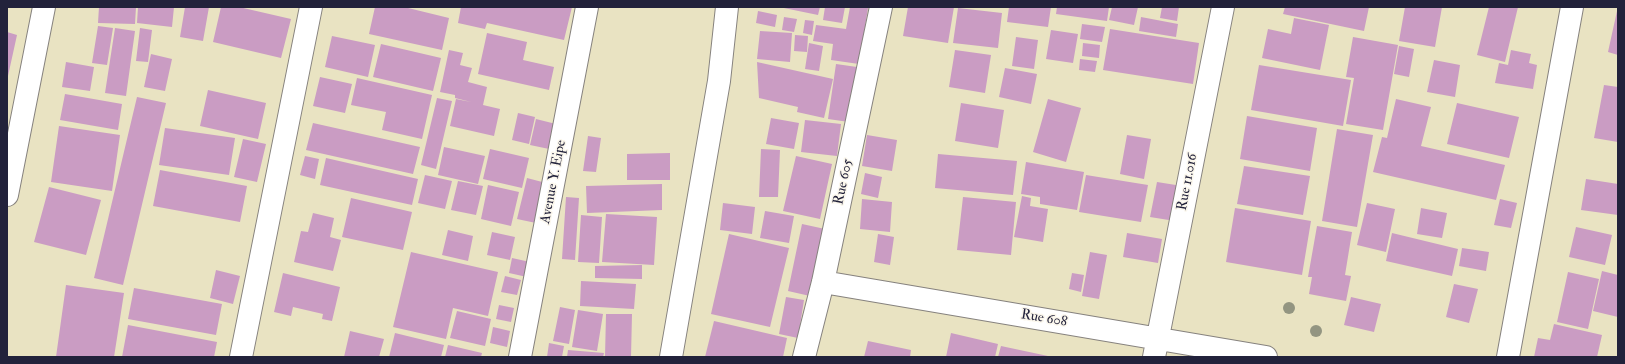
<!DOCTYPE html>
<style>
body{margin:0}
#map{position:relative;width:1625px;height:364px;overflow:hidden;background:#e9e3c2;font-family:"IM FELL Double Pica",serif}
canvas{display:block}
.frame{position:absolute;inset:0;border:8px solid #22223b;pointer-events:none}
</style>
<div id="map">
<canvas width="1625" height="364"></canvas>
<div class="frame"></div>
</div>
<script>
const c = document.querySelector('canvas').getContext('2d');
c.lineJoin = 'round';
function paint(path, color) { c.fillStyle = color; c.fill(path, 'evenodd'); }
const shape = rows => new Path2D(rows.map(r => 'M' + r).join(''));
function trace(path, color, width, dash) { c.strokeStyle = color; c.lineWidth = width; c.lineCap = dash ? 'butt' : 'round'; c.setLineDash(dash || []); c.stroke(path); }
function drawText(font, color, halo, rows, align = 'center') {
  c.font = font + ' "IM FELL Double Pica",serif'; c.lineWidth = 3; c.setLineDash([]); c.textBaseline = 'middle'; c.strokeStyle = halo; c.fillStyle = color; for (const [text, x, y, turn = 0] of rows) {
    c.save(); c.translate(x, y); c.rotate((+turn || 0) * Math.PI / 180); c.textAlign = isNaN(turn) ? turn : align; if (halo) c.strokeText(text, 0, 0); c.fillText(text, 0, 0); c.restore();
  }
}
paint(shape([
 [99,7,136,7,135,24,98,23],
 [138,7,174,7,172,27,137,23],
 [185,7,209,7,203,41,180,37],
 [221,7,239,7,291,19,281,58,213,42],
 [375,7,404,7,449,18,442,50,369,34],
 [461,7,572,7,564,40,487,23,485,29,458,23],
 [779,7,820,7,818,15],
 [825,7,845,7,842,23,823,20],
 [850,7,868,8,859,64,831,60,833,44,813,41,816,25,846,29],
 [908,7,954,7,948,43,903,36],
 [1009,7,1051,7,1048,27,1007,22],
 [1057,7,1109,7,1107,21,1056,14],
 [1112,7,1138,7,1134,25,1109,20],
 [1162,7,1179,7,1177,21,1160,18],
 [1285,7,1369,7,1364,31,1283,14],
 [1405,7,1442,7,1435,47,1399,41],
 [1489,7,1518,7,1505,62,1477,55],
 [958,8,1002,13,998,48,953,43],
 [758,11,777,15,775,27,756,23],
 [1617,11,1618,11,1618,55,1608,52],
 [784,17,797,19,794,32,782,30],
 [1141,17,1178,24,1176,37,1139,31],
 [1294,18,1329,25,1320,70,1262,58,1268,29,1291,34],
 [805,20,814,21,812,35,803,33],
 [1082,24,1105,27,1102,42,1080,39],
 [98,26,113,28,107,65,92,63],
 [115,28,135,31,126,96,105,93],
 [140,28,152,30,148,62,136,61],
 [1110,29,1199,43,1193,84,1103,70],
 [1051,30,1078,34,1073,63,1046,59],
 [760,31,792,33,790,62,757,59],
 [7,32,17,35,8,76,7,76],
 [487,33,527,42,523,60,554,67,549,90,478,74],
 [795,35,808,36,807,52,794,51],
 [332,36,375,45,368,77,325,67],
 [1016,37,1038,40,1034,69,1012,66],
 [1353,37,1398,45,1383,130,1346,124,1354,78,1346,77],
 [809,43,823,46,819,71,805,69],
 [1083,43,1100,45,1099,58,1082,56],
 [381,44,441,58,433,91,373,77],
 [1399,46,1414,49,1409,77,1394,74],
 [449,50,463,53,460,65,472,68,468,82,487,87,483,105,500,109,494,136,450,126,456,99,471,102,455,98,455,95,440,92],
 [955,50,991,55,985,93,949,87],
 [1511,50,1531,54,1529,63,1537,65,1533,89,1495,83,1499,63,1508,65],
 [151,54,172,59,165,91,144,87],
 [1080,59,1097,61,1095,72,1079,70],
 [1434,60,1460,65,1455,97,1427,92],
 [66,62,94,67,90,91,62,87],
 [757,62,833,79,824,118,797,112,798,107,759,98],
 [836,64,857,67,849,122,828,119],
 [1259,65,1351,80,1343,126,1251,110],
 [1005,68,1037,74,1031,104,999,97],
 [320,77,352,84,345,113,313,106],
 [357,78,432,95,422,139,382,130,386,112,351,105],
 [1604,85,1618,87,1618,142,1594,138],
 [208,90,266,103,258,139,200,126],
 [65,94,122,104,118,130,60,120],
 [137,97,166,103,123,285,94,278],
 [437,98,452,101,436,169,421,165],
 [1048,99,1081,108,1066,162,1033,152],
 [1396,99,1431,107,1421,146,1505,165,1496,200,1373,172,1382,137,1387,138],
 [961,103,1004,110,998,148,955,141],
 [1457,103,1519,117,1509,158,1447,144],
 [518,113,535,117,529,144,512,140],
 [1247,116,1317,128,1310,171,1240,159],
 [771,118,799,123,794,149,766,144],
 [536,119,560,125,554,150,530,145],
 [805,120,841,124,837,156,801,152],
 [313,123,420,147,413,174,306,150],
 [59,126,120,135,112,191,51,182],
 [165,128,235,138,229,175,159,165],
 [1337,129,1373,135,1357,227,1322,221],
 [867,135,897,140,892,171,862,166],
 [1127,135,1151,139,1144,179,1120,174],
 [588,136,601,138,596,172,583,171],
 [243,139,266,144,257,182,234,177],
 [444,147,485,156,478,184,438,175],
 [490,149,529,158,522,188,483,179],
 [761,149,780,150,778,197,759,197],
 [670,153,670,180,627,180,627,154],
 [938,154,1017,161,1013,195,935,188],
 [305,156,319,159,315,179,300,175],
 [796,156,832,164,820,219,783,211],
 [326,158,418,179,412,205,320,185],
 [1026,162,1084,172,1077,210,1040,204,1040,197,1021,194],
 [1244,166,1310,176,1303,215,1237,204],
 [160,170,247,186,240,222,153,206],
 [865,173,882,177,878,198,861,194],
 [425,175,452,181,445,209,418,203],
 [1086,175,1148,185,1141,222,1079,212],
 [527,178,546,183,536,223,517,219],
 [1586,179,1618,184,1618,215,1581,210],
 [458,181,483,186,476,215,451,210],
 [1157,182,1182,186,1175,221,1150,217],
 [662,184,662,210,587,213,586,186],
 [488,185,519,192,511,226,481,219],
 [49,187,101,200,86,255,34,242],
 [1022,196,1031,198,1030,206,1048,209,1043,242,1014,237],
 [566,197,579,198,575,260,562,259],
 [963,197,1016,202,1011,255,957,250],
 [351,198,412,212,403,250,342,237],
 [862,199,892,202,890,232,860,229],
 [1500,199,1517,203,1511,228,1494,225],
 [723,203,755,207,752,234,720,230],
 [1367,203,1395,209,1386,252,1357,245],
 [1235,208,1311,221,1302,275,1226,262],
 [1421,208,1447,213,1442,238,1417,234],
 [765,211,794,216,789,243,760,238],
 [313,213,334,218,330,237,341,240,333,271,294,262,301,231,308,232],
 [606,214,657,217,654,265,602,262],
 [581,215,602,217,599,263,578,262],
 [802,224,825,229,810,296,788,291],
 [1317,226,1352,232,1345,275,1351,276,1346,301,1309,294,1312,277,1308,277],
 [1576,227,1612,235,1605,265,1569,257],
 [448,230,473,236,468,261,442,255],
 [492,232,515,237,510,260,487,255],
 [1127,233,1162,239,1158,263,1123,257],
 [1392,233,1458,249,1452,276,1386,261],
 [729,234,789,248,770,327,711,314],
 [878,234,894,237,890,265,874,262],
 [1462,248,1489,252,1486,271,1459,266],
 [411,252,498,272,488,316,453,308,446,339,393,327],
 [1090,252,1107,255,1099,299,1082,296],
 [512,258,530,262,527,277,509,273],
 [642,265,642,279,595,278,595,266],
 [216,270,240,276,233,304,210,298],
 [1602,271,1618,275,1618,317,1593,311],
 [1568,272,1599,279,1588,329,1557,322],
 [283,273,340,287,332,321,322,319,323,314,293,307,291,316,274,312],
 [1072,273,1084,275,1081,292,1069,289],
 [505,276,521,280,517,295,501,292],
 [581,281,636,284,634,309,580,306],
 [1454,284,1478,289,1469,323,1446,317],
 [66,285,124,293,114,357,56,357],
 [134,288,222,304,216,335,128,319],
 [786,297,804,300,798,338,779,334],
 [1351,297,1381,304,1374,332,1344,325],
 [499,305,514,308,511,322,496,319],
 [560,307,575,310,569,344,553,341],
 [578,310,603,314,597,351,572,347],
 [457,311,491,319,485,346,450,338],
 [606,314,632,314,631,357,605,357],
 [714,321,787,338,783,357,705,357],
 [1554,324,1602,335,1597,357,1534,357,1538,338,1550,340],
 [128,325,217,342,214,357,122,357],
 [493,327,510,331,507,347,490,343],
 [350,331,384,339,379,357,344,357],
 [395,333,444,345,441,357,389,357],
 [951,333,998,344,995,357,946,357],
 [868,341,911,350,910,357,864,357],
 [549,343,564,346,562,357,547,357],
 [448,345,482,353,481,357,445,357],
 [1001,346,1048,356,1048,357,998,357],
 [568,350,604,353,603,357,567,357]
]), '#ca9cc3');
const minor = shape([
 [7,195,44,7],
 [823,282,1266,357],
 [241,357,311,7],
 [520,357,587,7],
 [671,357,719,81,727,7],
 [804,357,823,282,881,7],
 [1154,357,1223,7],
 [1508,357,1572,7]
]);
trace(minor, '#86827e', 24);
trace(minor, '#fff', 22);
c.fillStyle = '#939581';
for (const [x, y] of [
 [1289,308],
 [1316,331]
]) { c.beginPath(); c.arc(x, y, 6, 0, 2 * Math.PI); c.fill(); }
drawText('14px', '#22223b', '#fbf7ec', [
 ["Avenue Y. Eipe",554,182,-79],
 ["Rue 605",844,182,-78],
 ["Rue 11.016",1188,182,-79],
 ["Rue 608",1044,319,10]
]);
</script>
